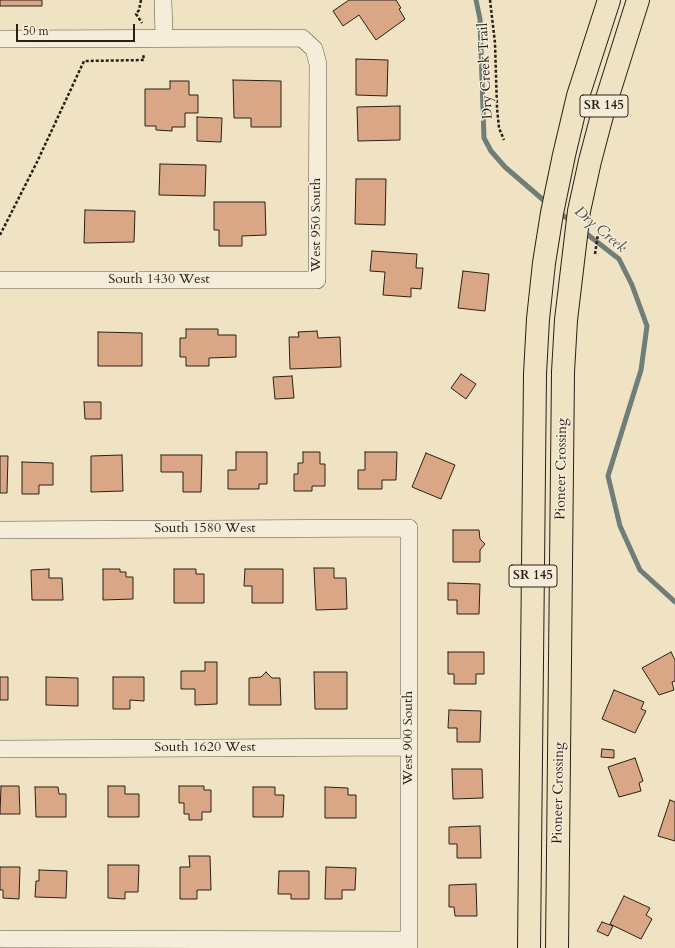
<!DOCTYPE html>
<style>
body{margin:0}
#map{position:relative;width:675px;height:948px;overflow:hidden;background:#f0e3c4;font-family:Cardo,serif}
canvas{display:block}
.scale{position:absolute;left:16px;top:24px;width:119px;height:18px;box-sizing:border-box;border:2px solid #2c2016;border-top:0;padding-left:5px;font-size:12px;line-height:14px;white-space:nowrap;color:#2c2016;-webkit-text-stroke:3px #f5edd9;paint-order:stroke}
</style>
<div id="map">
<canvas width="675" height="948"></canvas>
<div class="scale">50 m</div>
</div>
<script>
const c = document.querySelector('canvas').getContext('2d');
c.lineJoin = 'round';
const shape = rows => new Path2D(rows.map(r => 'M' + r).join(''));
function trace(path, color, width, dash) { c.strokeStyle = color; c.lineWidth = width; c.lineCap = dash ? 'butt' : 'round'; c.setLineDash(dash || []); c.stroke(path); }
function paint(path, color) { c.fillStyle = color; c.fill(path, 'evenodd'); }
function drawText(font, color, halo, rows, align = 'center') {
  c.font = font + ' Cardo,serif'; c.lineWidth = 3; c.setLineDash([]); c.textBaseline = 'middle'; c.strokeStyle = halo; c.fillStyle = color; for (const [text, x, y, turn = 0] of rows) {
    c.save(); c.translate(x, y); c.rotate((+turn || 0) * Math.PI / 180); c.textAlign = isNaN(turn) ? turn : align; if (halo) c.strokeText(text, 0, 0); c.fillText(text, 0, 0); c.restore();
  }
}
trace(shape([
 [476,0,480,19,484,138,491,151,505,167,548,204],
 [557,211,572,222],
 [583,231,619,259,632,285,647,326,641,370,608,476,620,526,640,570,675,602]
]), '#6f7e78', 5);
const building = shape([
 [0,0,42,0,42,6,0,6,0,0],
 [349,0,396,0,401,8,399,9,405,19,376,40,359,15,343,26,333,11,349,0],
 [356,59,388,60,387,96,356,95,356,59],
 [233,80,281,81,281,127,251,127,251,118,234,118,233,80],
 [170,81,189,81,189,95,198,95,198,113,185,113,185,127,172,127,172,131,156,130,156,126,145,126,145,89,170,89,170,81],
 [400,106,400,140,358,141,357,107,400,106],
 [197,117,222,118,221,142,197,141,197,117],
 [160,164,206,165,205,196,159,195,160,164],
 [356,179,386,179,385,225,355,224,356,179],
 [214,202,265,202,266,235,242,236,242,246,219,246,219,230,214,230,214,202],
 [85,210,135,211,134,242,84,243,85,210],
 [372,251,417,254,416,268,423,268,421,289,411,288,411,297,383,295,385,272,370,271,372,251],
 [463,271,489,274,485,311,458,308,463,271],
 [186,329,218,329,218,335,236,335,236,357,209,358,209,366,186,366,186,357,180,357,180,338,186,338,186,329],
 [317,331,318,338,340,337,341,367,290,369,289,337,299,337,298,332,317,331],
 [98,332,142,333,142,366,98,366,98,332],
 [461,374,476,384,466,399,451,388,461,374],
 [292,376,294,398,275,399,273,377,292,376],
 [84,402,101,402,101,419,85,419,84,402],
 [236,452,267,452,267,484,259,484,259,489,228,489,228,470,236,470,236,452],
 [303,452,320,452,320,464,325,464,325,486,312,486,312,491,294,491,294,474,298,474,298,463,303,463,303,452],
 [365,452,397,452,396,480,382,480,382,489,358,489,358,470,365,470,365,452],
 [426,453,455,465,441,499,412,487,426,453],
 [122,455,123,491,91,492,91,456,122,455],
 [161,455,202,455,201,492,183,492,183,472,161,472,161,455],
 [0,456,8,456,7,493,0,493,0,456],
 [22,462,53,463,53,485,39,485,39,494,22,494,22,462],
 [453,530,479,530,480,539,485,544,480,550,480,562,453,562,453,530],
 [314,568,334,568,334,578,346,578,347,609,316,610,314,568],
 [49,569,49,578,62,578,63,600,32,600,31,570,49,569],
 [103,569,120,569,120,572,126,572,126,577,133,577,133,599,103,600,103,569],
 [174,569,196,569,196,574,204,574,204,603,174,603,174,569],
 [245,569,283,569,283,603,252,603,252,586,244,586,245,569],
 [448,583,480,584,479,614,457,614,457,600,448,600,448,583],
 [448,652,484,652,484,674,476,674,476,684,454,684,454,674,448,674,448,652],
 [671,652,675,660,675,681,672,682,674,690,659,695,642,668,671,652],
 [205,662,217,662,217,704,195,705,195,689,181,689,181,671,205,671,205,662],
 [266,672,272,678,280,678,281,705,249,705,249,678,261,677,266,672],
 [314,672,347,672,347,709,315,709,314,672],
 [0,677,8,677,8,700,0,700,0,677],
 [46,677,78,678,78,706,46,705,46,677],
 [113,677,144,677,144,701,130,700,130,709,113,709,113,677],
 [614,690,644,702,641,709,646,711,635,733,602,719,614,690],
 [449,710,481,711,480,742,457,742,457,728,448,728,449,710],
 [602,749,614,750,614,758,601,757,602,749],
 [635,758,643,781,639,783,641,791,619,797,608,767,635,758],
 [452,769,482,769,483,798,453,799,452,769],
 [1,786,19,786,20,814,0,814,1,786],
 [108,786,125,786,125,794,139,794,139,817,108,817,108,786],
 [179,786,204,786,204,790,211,790,211,812,202,812,202,820,189,820,189,814,184,814,184,803,179,803,179,786],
 [35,787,58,787,59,794,66,794,66,817,36,817,35,787],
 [253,787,275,787,275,795,284,795,283,817,253,817,253,787],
 [325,787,348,788,348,795,356,795,356,818,325,818,325,787],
 [670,800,675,802,675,841,658,836,670,800],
 [480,826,481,858,457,858,457,844,449,844,449,827,480,826],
 [189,856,210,856,211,890,197,890,197,899,180,899,180,867,190,867,189,856],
 [108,865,139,865,138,892,125,892,125,899,108,898,108,865],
 [0,867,20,867,19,899,3,898,3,890,0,890,0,867],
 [326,867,356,868,355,890,342,890,342,899,325,899,326,867],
 [39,870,67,871,66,898,35,897,36,881,39,881,39,870],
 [279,871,309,871,309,899,291,899,291,894,278,894,279,871],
 [476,884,477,916,455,916,454,907,449,907,449,885,476,884],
 [624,896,650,908,646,915,652,919,641,939,610,924,624,896],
 [602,922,613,926,608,936,597,931,602,922]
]);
paint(building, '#d9a785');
trace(building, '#2c2016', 1);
const minor = shape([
 [163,0,164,37],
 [0,39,302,38,314,49,318,64,317,280,0,280],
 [0,530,409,528,409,948],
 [0,749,409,747],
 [0,939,409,940]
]);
const highway = shape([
 [529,948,535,374,538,319,544,263,552,213,564,155,578,96,609,0],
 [557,948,563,372,566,320,579,211,590,161,604,108,638,0]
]);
trace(minor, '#5d5142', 18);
trace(highway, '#2c2016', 24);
trace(shape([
 [141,0,139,10,136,14,142,23],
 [490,0,495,43,497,108,499,128,504,140],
 [0,235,37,162,84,61,144,60,143,54],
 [595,254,598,234]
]), '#2c2016', 2.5, [3, 2]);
trace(minor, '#f5edd9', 17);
trace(highway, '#f0e3c4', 22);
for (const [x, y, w] of [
 [604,106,48],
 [533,576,48]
]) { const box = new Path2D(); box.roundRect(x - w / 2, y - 11, w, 22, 3); c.fillStyle = '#f5edd9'; c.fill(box); trace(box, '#2c2016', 1); }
drawText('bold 13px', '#2c2016', null, [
 ["SR 145",604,106],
 ["SR 145",533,576]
]);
drawText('14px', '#2c2016', '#f5edd9', [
 ["Dry Creek Trail",486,71,-93],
 ["West 950 South",317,225,-90],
 ["South 1430 West",159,280],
 ["Pioneer Crossing",562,469,-89],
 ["South 1580 West",205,529],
 ["West 900 South",409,738,-90],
 ["South 1620 West",205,748],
 ["Pioneer Crossing",559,793,-89]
]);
drawText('italic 15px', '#4d4f47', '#f5edd9', [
 ["Dry Creek",600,230,40]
]);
</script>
